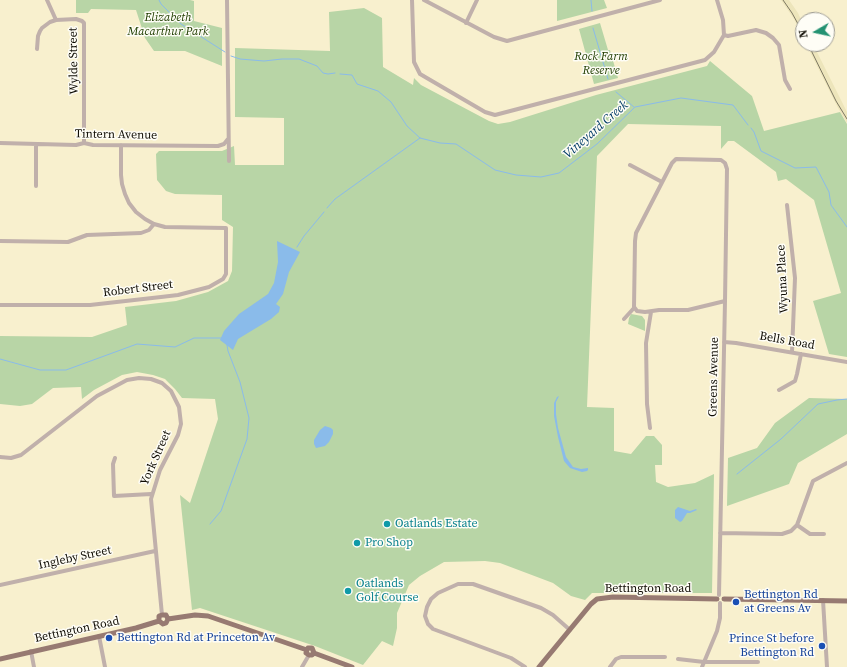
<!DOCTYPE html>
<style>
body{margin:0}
#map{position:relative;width:847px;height:667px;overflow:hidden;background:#f8f0ce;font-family:"Source Serif 4",serif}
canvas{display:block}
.north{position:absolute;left:795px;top:12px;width:40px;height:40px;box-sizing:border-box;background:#fefdf6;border:1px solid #9e9c94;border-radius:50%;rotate:261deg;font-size:11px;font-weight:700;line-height:16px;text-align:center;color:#0e0b02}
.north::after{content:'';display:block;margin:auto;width:14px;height:18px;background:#249272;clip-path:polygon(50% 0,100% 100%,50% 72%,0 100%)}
</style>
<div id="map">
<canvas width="847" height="667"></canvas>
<div class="north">N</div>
</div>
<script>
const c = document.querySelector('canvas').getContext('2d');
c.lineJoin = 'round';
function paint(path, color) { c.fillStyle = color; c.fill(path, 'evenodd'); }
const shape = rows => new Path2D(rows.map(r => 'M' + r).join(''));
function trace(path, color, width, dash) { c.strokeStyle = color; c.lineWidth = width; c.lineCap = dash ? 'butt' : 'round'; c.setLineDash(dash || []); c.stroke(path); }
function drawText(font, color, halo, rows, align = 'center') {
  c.font = font + ' "Source Serif 4",serif'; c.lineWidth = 3; c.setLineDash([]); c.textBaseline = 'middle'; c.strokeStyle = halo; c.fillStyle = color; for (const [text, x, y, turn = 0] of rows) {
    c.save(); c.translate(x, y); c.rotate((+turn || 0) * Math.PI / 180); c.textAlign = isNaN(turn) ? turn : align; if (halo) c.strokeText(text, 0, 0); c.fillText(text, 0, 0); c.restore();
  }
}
paint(shape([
 [781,0,789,0,798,13,803,24,803,38,794,19],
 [806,44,813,44,847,112,847,123,838,108]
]), '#ede5bb');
paint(shape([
 [76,0,190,0,194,1,194,21,222,28,222,66,185,51,154,51,145,38,136,10,91,9,88,13,76,13],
 [557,0,604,0,607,8,557,21],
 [364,8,382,18,383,67,413,85,414,78,421,85,489,121,498,124,510,122,596,95,707,66,710,61,752,96,764,131,840,112,847,124,847,357,829,354,813,301,841,293,814,200,786,179,778,181,776,172,734,141,728,141,721,149,721,126,628,124,597,156,587,407,614,408,614,451,631,454,646,436,654,436,662,445,662,465,655,465,656,482,668,487,695,483,714,474,712,593,592,593,585,600,571,596,553,583,500,563,485,561,444,562,420,576,409,585,397,613,397,628,393,646,382,641,363,665,315,646,200,608,192,610,180,495,190,503,218,419,215,399,182,398,175,389,165,379,153,375,137,372,122,375,94,390,82,399,81,387,53,388,32,404,20,406,0,404,0,336,92,337,127,325,125,307,176,301,208,292,228,281,232,271,233,227,222,220,222,195,175,194,166,191,157,180,156,154,159,151,222,151,234,146,235,165,284,165,284,118,235,117,235,48,330,51,329,12],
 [600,23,608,50,610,50,618,78,594,84,579,29],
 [631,314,642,316,645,320,645,331,628,324,629,318],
 [809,398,847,399,847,434,798,463,789,484,727,506,728,458,757,448,775,423]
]), '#b8d5a6');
paint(shape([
 [277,241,300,252,289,272,283,294,276,304,280,307,279,312,271,319,238,339,233,350,220,340,224,331,239,314,268,294,274,283,278,262],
 [559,396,556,402,556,414,558,428,566,457,573,467,581,469,588,468,588,470,587,471,582,472,570,468,564,461,558,437,554,416,554,403,557,397],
 [325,426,331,428,333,430,333,434,329,442,325,446,316,448,314,444,314,440,320,430],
 [678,507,690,511,696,509,697,510,690,513,687,513,682,521,680,522,675,518,675,510]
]), '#8abbea');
trace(shape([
 [159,0,161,4,181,24,225,52],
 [591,0,592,11],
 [593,28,608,79],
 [231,56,240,59,264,61,282,59,299,59,317,66,323,73,328,74,335,73],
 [340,74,352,75,357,84,378,91,391,102,407,126,420,138,440,143,456,144,495,170,516,175,541,177,559,173,597,144,635,107,681,98,733,105,748,125],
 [616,92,634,107],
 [751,128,754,132,761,151,795,168,816,167,829,192,831,205,847,227],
 [327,208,335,199,420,138],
 [297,247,304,236,324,212],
 [0,359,40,370,66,370,137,344,175,347,194,338,221,338],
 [737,474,781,439,818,404,837,400,847,399],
 [210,524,221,511,247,439,249,418,240,382,228,351,227,345]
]), '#8abbea', 1);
trace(shape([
 [47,0,56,20],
 [227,0,229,161],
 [412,0,414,62,420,74,485,112,495,115,705,60,714,52,724,35,723,20,717,0],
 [424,0,494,37,507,41,660,0],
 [466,23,477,0],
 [724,35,728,36,756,30,766,33,773,38,779,45,785,80,790,89],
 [37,49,38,36,40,31,42,28,50,22,56,20,76,19,82,21,84,23,84,143],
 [0,143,76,145,84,143,93,145,218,146,224,144,228,139],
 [630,165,662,182],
 [36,186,36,144],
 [787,205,795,278,792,352],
 [0,241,68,242,87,235,141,233,149,230,154,224],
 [0,305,90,305,161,297,178,295,209,287,223,279,226,274,226,228,165,227,154,224,145,219,136,212,129,203,125,194,122,184,121,175,121,145],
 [624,319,634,308],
 [724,342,736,343,847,362],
 [779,390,795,381,797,374,801,354],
 [650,428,647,404,646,343,651,312],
 [0,457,11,458,21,455,97,396,127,380,139,378,151,379,162,383,171,391,179,407,181,424,178,435,160,470,151,499,162,615],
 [115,458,113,464,114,496,151,494],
 [797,525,810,534,824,534],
 [720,533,782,534,791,531,797,525,813,481,847,463],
 [0,585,155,551],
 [719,595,725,301,727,169,725,163,721,160,676,159,672,163,636,233,635,241,634,307,637,311,645,312,659,310,688,310,725,301],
 [823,600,827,667],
 [99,636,105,667],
 [31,651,34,667],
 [678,659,704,662,758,662],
 [302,667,309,655],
 [525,667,511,658,433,629,428,624,425,616,427,607,431,599,438,593,458,584,473,584,541,608,553,615,570,630],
 [610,667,616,659,621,657,665,657],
 [702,667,717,631,720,618,720,603]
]), '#c0b0ab', 4);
trace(shape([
 [724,599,847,601],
 [168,619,195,615,208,616,307,650],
 [159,621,159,616,162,615,166,615,168,619],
 [159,621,163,624,166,623,168,619],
 [307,650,306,653,309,655,312,655,314,653],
 [307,650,308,648,312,648,314,653],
 [314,653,352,667],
 [0,659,136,628,159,621],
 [539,667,591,604,597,599,613,597,717,599]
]), '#977a72', 5);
trace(shape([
 [783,0,792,13,803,33],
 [808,44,836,101,847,119]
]), '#7d7763', 1);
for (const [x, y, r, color] of [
 [387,524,4,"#0f9aa8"],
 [357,543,4,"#0f9aa8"],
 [348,591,4,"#0f9aa8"],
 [736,602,4,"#1a4fb4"],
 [109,638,4,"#1a4fb4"],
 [822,646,4,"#1a4fb4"]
]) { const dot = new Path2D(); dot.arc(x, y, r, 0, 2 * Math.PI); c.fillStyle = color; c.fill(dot); trace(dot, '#fefdf6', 1.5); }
drawText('italic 12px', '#203e01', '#fefdf6', [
 ["Elizabeth",168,18],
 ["Macarthur Park",168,32],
 ["Rock Farm",601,57],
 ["Reserve",601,71]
]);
drawText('12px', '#0e0b02', '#fefdf6', [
 ["Wylde Street",74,61,-91],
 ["Tintern Avenue",116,135,1],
 ["Wyuna Place",783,279,-93],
 ["Robert Street",138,289,-7],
 ["Bells Road",787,341,10],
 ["Greens Avenue",714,377,-89],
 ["York Street",156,458,-66],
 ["Ingleby Street",75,558,-12],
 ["Bettington Road",648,589],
 ["Bettington Road",77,630,-12]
]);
drawText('12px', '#0d838f', '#fefdf6', [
 ["Oatlands Estate",395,524],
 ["Pro Shop",365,543],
 ["Oatlands",356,584],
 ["Golf Course",356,598]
], 'left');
drawText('12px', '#164399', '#fefdf6', [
 ["Bettington Rd",744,595],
 ["at Greens Av",744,609],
 ["Bettington Rd at Princeton Av",117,638],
 ["Prince St before",814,639,"right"],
 ["Bettington Rd",814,653,"right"]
], 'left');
drawText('italic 13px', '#043e69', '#fefdf6', [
 ["Vineyard Creek",596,130,-41]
]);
</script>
